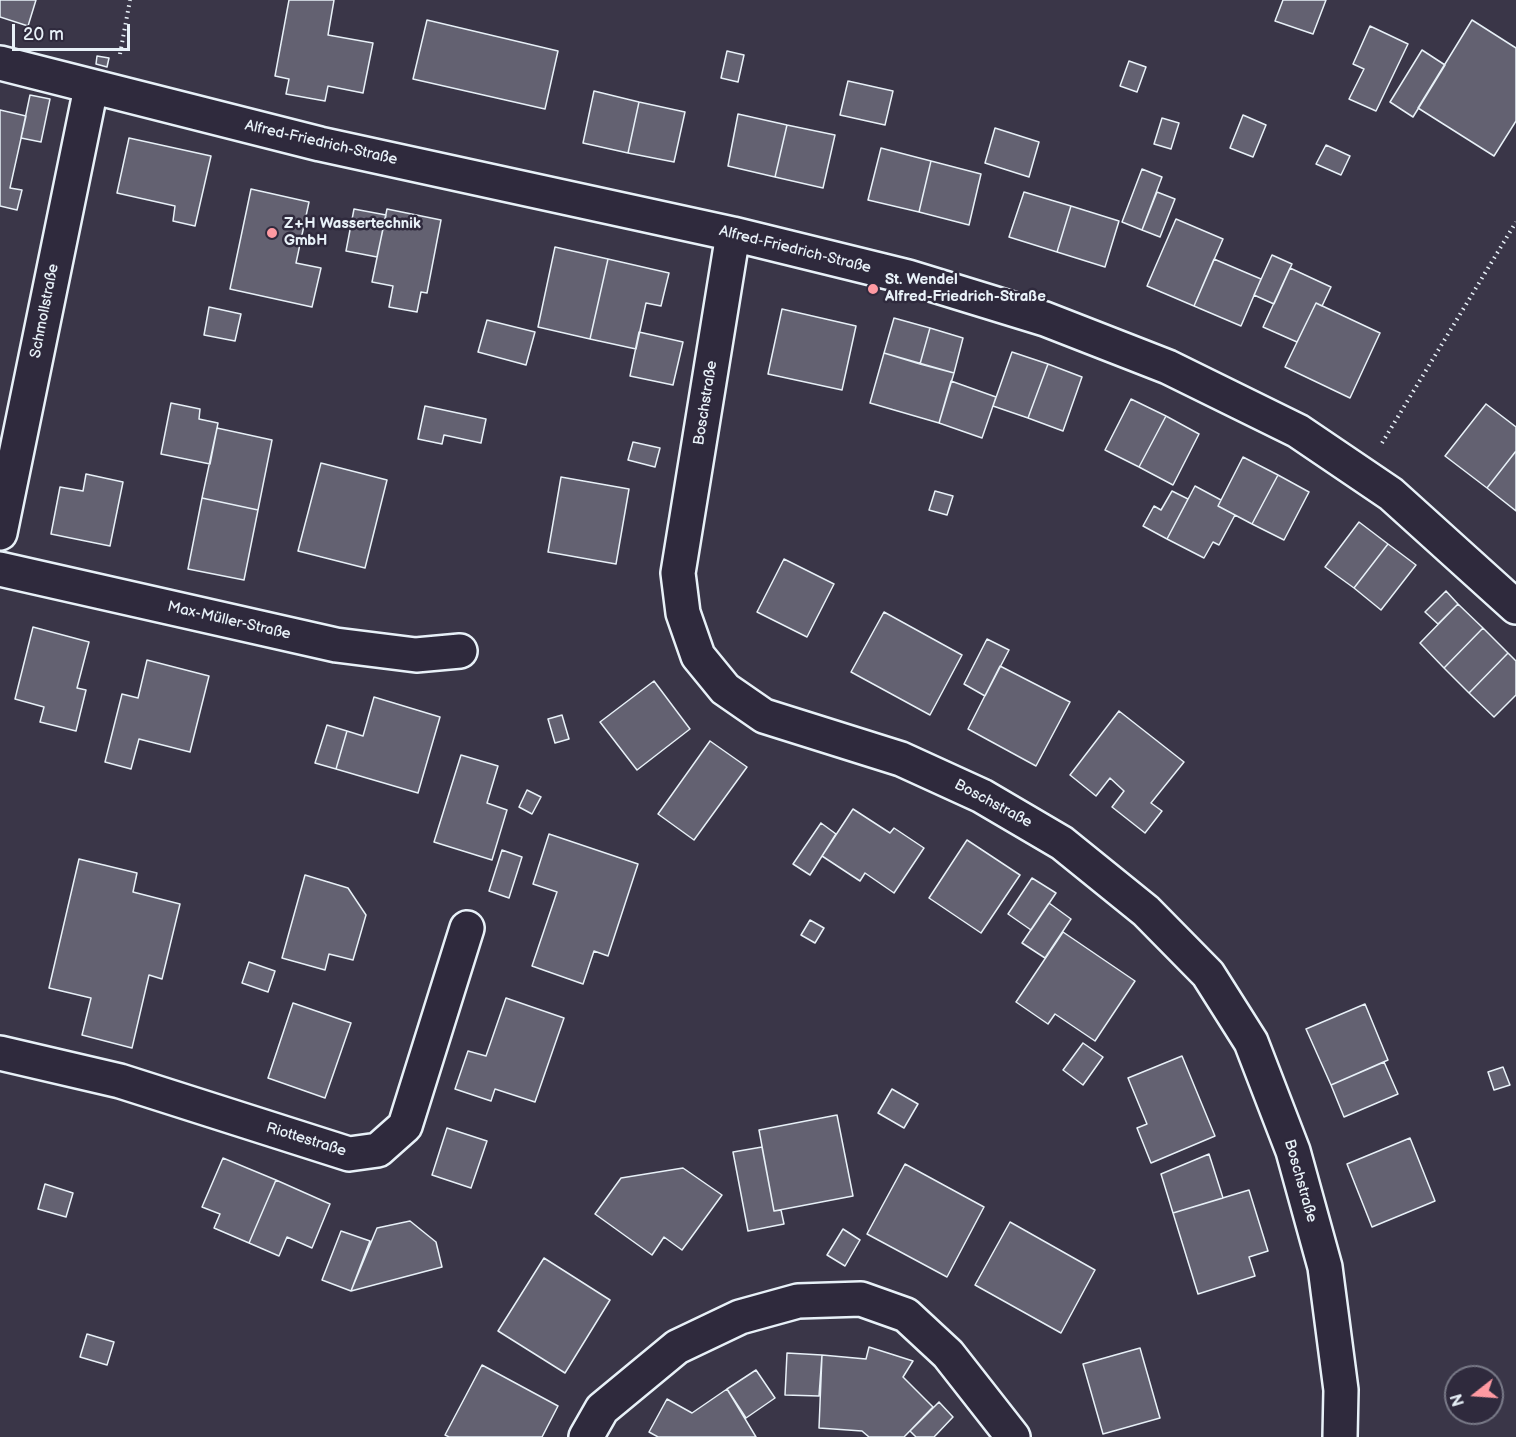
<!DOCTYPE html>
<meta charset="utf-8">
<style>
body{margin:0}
#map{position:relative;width:1516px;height:1437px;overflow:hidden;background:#3a3648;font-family:"Balsamiq Sans",sans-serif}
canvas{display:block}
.north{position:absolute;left:1444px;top:1365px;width:60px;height:60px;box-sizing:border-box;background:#2f2a3d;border:2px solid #797a88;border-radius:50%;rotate:253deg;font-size:16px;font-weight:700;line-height:24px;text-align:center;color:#e8f1f8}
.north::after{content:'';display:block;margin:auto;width:21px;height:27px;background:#ff9aa2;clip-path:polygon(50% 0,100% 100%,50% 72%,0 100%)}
.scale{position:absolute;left:12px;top:24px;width:118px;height:27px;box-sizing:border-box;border:3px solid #e8f1f8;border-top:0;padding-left:8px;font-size:18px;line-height:21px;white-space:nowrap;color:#e8f1f8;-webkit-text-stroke:4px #2f2a3d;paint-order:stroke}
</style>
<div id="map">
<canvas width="1516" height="1437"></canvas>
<div class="north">N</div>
<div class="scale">20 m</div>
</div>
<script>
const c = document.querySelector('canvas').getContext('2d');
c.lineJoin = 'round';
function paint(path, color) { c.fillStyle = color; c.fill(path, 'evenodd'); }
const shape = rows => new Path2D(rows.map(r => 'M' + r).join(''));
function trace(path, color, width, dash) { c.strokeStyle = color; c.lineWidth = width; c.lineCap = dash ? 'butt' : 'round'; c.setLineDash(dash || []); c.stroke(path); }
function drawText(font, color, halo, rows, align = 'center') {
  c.font = font + ' "Balsamiq Sans",sans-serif'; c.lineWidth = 5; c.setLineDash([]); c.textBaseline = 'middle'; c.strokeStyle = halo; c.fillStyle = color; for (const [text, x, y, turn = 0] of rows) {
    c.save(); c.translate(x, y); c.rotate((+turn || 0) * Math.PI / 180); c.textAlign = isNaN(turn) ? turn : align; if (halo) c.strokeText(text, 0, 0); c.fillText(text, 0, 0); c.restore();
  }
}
const building = shape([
 [0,0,36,0,28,26,0,17,0,0],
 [289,0,334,0,328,35,373,43,363,93,328,86,325,101,286,94,289,79,275,76,289,0],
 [1283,0,1326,0,1313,34,1275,21,1283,0],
 [427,20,558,51,545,109,413,79,427,20],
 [1472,20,1516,48,1516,121,1494,156,1418,108,1472,20],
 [1370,26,1408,44,1376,111,1349,99,1364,69,1353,64,1370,26],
 [1422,50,1445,65,1413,117,1390,102,1422,50],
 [727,51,744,55,738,82,721,78,727,51],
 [97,56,109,58,107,67,96,64,97,56],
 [1129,61,1146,67,1137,92,1120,86,1129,61],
 [848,81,893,91,885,125,840,115,848,81],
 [594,91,639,102,628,153,583,143,594,91],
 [30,95,50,99,41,142,21,138,30,95],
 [639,102,685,112,674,162,628,153,639,102],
 [0,110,26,116,10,188,22,190,17,210,0,206,0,110],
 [738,114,787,125,775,177,728,166,738,114],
 [1243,115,1266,125,1253,157,1230,148,1243,115],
 [1162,118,1179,123,1171,149,1154,144,1162,118],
 [787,125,835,135,823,188,775,177,787,125],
 [995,128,1039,142,1029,177,985,163,995,128],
 [129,138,211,156,195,226,173,221,175,206,117,193,129,138],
 [1326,145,1350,156,1341,175,1316,164,1326,145],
 [881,148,931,161,919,212,868,200,881,148],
 [931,161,981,174,969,225,919,212,931,161],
 [1142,169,1162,177,1142,230,1122,222,1142,169],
 [251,189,309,202,296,263,321,268,312,307,230,289,251,189],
 [1024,192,1071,206,1057,252,1009,237,1024,192],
 [1157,192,1175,199,1160,237,1142,230,1157,192],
 [1071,206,1119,221,1105,267,1057,252,1071,206],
 [354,209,386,215,377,257,346,251,354,209],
 [387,209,441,220,427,293,421,292,417,312,389,307,393,286,372,282,387,209],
 [1176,219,1223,239,1194,306,1147,286,1176,219],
 [555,247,608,259,590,339,538,327,555,247],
 [1272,255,1292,264,1274,304,1254,295,1272,255],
 [608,259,669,273,661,306,646,303,636,349,590,339,608,259],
 [1214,259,1261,279,1241,326,1194,306,1214,259],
 [1290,268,1331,287,1322,306,1316,303,1297,342,1263,327,1290,268],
 [1316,303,1380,333,1350,398,1285,367,1316,303],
 [209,307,241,314,235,341,204,335,209,307],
 [782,309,856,326,842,390,768,374,782,309],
 [894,318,930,328,920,364,884,353,894,318],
 [487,320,535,332,526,365,478,352,487,320],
 [930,328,963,338,954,373,920,364,930,328],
 [639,332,683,342,673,385,630,376,639,332],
 [1012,352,1048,364,1028,418,993,406,1012,352],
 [884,353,954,373,939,423,870,403,884,353],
 [1048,364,1082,377,1063,431,1028,418,1048,364],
 [951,381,996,397,982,438,939,423,951,381],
 [1131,399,1166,416,1139,467,1105,450,1131,399],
 [171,403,200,409,199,419,218,423,210,464,161,454,171,403],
 [1486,404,1516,427,1516,451,1487,488,1445,456,1486,404],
 [425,406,486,419,481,443,444,435,442,444,418,439,425,406],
 [1166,416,1199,434,1173,485,1139,467,1166,416],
 [217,428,272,440,258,510,202,498,217,428],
 [633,442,660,448,655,467,628,460,633,442],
 [1516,451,1516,511,1487,488,1516,451],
 [1243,457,1278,475,1252,524,1218,506,1243,457],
 [321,463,387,480,365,568,298,551,321,463],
 [86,474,123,482,110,546,51,534,60,487,83,491,86,474],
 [1278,475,1309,492,1284,540,1252,524,1278,475],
 [561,477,629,489,616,564,548,552,561,477],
 [1195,486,1221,500,1218,506,1235,515,1219,545,1213,542,1204,558,1167,539,1195,486],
 [935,491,953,496,947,515,929,510,935,491],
 [1172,491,1188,499,1167,539,1143,526,1154,506,1161,510,1172,491],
 [202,498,258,510,244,580,188,569,202,498],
 [1359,522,1388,544,1354,588,1325,567,1359,522],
 [1388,544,1416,565,1381,610,1354,588,1388,544],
 [784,559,834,584,807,637,757,612,784,559],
 [1446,591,1458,604,1438,624,1425,612,1446,591],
 [1458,604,1483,628,1444,668,1420,643,1458,604],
 [884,612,962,655,930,715,851,672,884,612],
 [33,627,89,642,77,688,86,690,76,731,40,722,44,707,15,699,33,627],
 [1483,628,1508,653,1469,693,1444,668,1483,628],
 [987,639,1009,650,985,696,964,684,987,639],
 [1508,653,1516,661,1516,695,1494,717,1469,693,1508,653],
 [147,660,209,676,190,752,139,739,131,769,105,762,122,694,138,698,147,660],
 [1000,666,1070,702,1036,766,968,729,1000,666],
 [654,681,690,729,637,770,600,722,654,681],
 [374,697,440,717,418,793,336,769,347,731,363,736,374,697],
 [1119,711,1184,762,1151,803,1162,811,1145,833,1112,807,1124,791,1110,778,1096,796,1070,775,1119,711],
 [562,715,569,739,555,743,548,719,562,715],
 [327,725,347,731,336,769,315,763,327,725],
 [710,741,747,767,694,840,658,814,710,741],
 [461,755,498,766,487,803,507,810,492,860,434,842,461,755],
 [527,790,541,797,532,814,519,807,527,790],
 [853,809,890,833,894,828,924,848,894,893,865,873,860,881,822,856,853,809],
 [821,823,836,834,810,875,793,864,821,823],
 [549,834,638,864,608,956,594,951,583,984,532,966,557,892,533,884,549,834],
 [967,840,1020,875,981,933,929,898,967,840],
 [502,850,522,857,509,898,489,891,502,850],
 [79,859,137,873,133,892,180,904,162,979,149,975,132,1048,82,1035,91,998,49,988,79,859],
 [305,875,348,888,366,915,353,960,329,954,325,970,282,958,305,875],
 [1032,878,1056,893,1031,930,1008,914,1032,878],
 [1049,903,1071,919,1045,958,1022,943,1049,903],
 [810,920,824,928,815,943,801,935,810,920],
 [1063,932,1135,981,1095,1041,1055,1014,1048,1024,1016,1002,1063,932],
 [249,962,275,971,268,992,242,983,249,962],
 [506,998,564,1018,535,1102,495,1089,491,1101,455,1089,468,1051,486,1056,506,998],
 [293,1003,351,1023,325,1098,268,1078,293,1003],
 [1365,1004,1388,1060,1331,1085,1306,1029,1365,1004],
 [1083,1043,1103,1057,1083,1085,1063,1070,1083,1043],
 [1182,1056,1215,1136,1151,1163,1137,1128,1147,1124,1128,1078,1182,1056],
 [1384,1062,1398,1094,1344,1117,1331,1085,1384,1062],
 [1503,1067,1510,1085,1494,1090,1488,1072,1503,1067],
 [892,1089,918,1104,904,1128,878,1113,892,1089],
 [837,1115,853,1196,774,1211,759,1130,837,1115],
 [447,1128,487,1141,471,1188,432,1175,447,1128],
 [1410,1138,1435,1201,1372,1227,1347,1164,1410,1138],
 [762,1147,774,1211,781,1210,784,1224,748,1231,733,1152,762,1147],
 [1209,1154,1223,1198,1173,1213,1161,1174,1209,1154],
 [223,1158,276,1180,249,1243,214,1228,220,1214,202,1207,223,1158],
 [905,1164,984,1207,947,1277,867,1234,905,1164],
 [683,1168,722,1195,682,1250,664,1237,652,1255,595,1214,621,1178,683,1168],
 [276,1180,330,1204,312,1248,287,1237,279,1256,249,1243,276,1180],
 [45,1184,73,1193,66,1217,38,1209,45,1184],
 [1249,1190,1268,1251,1249,1257,1255,1276,1198,1294,1173,1213,1249,1190],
 [410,1221,436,1242,442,1267,351,1291,377,1228,410,1221],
 [1010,1222,1095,1270,1061,1333,975,1285,1010,1222],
 [843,1229,860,1240,845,1266,827,1255,843,1229],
 [341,1231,370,1241,351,1291,322,1280,341,1231],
 [544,1258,610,1300,565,1373,498,1331,544,1258],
 [87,1334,114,1342,107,1365,80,1357,87,1334],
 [869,1347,913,1361,903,1377,933,1407,904,1437,869,1437,862,1431,819,1428,822,1355,866,1359,869,1347],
 [1140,1348,1160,1418,1103,1434,1083,1364,1140,1348],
 [787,1353,822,1355,819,1396,785,1395,787,1353],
 [482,1365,558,1406,542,1437,449,1437,445,1435,482,1365],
 [756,1370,775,1398,746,1418,727,1389,756,1370],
 [727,1389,756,1437,658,1437,649,1432,667,1399,692,1413,727,1389],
 [939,1402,953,1417,934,1437,916,1437,910,1431,939,1402]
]);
paint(building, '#636171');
trace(building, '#e8f1f8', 1.5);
const minor = shape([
 [0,63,320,144,733,234,908,277,1045,319,1168,367,1298,431,1391,494,1516,607],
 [733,234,678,573,683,613,698,656,725,689,764,716,901,759,982,796,1062,843,1146,911,1208,974,1251,1042,1293,1151,1325,1267,1341,1390,1340,1437],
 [0,533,91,88],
 [0,569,336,645,416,655,460,651],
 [0,1053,120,1081,349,1154,378,1150,405,1126,467,928],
 [586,1437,602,1409,677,1347,740,1317,798,1301,861,1299,906,1315,948,1354,1013,1437]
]);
trace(minor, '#e8f1f8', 38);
trace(shape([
 [120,54,130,0],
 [1382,443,1516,222]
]), '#e8f1f8', 4, [1.5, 4.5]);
trace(minor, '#2f2a3d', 33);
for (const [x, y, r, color] of [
 [272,233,6,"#ff9aa2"],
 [873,289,6,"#ff9aa2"]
]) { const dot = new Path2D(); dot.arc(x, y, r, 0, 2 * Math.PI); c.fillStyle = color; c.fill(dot); trace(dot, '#2f2a3d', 2); }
drawText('15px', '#e8f1f8', '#2f2a3d', [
 ["Alfred-Friedrich-Straße",321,143,13],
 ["Alfred-Friedrich-Straße",795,250,14],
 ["Schmollstraße",45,311,-79],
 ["Boschstraße",706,403,-81],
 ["Max-Müller-Straße",229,621,13],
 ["Boschstraße",993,804,28],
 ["Riottestraße",306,1140,17],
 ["Boschstraße",1300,1181,74]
]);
drawText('bold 15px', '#e8f1f8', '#2f2a3d', [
 ["Z+H Wassertechnik",284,224],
 ["GmbH",284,241],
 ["St. Wendel",885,280],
 ["Alfred-Friedrich-Straße",885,297]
], 'left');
</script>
